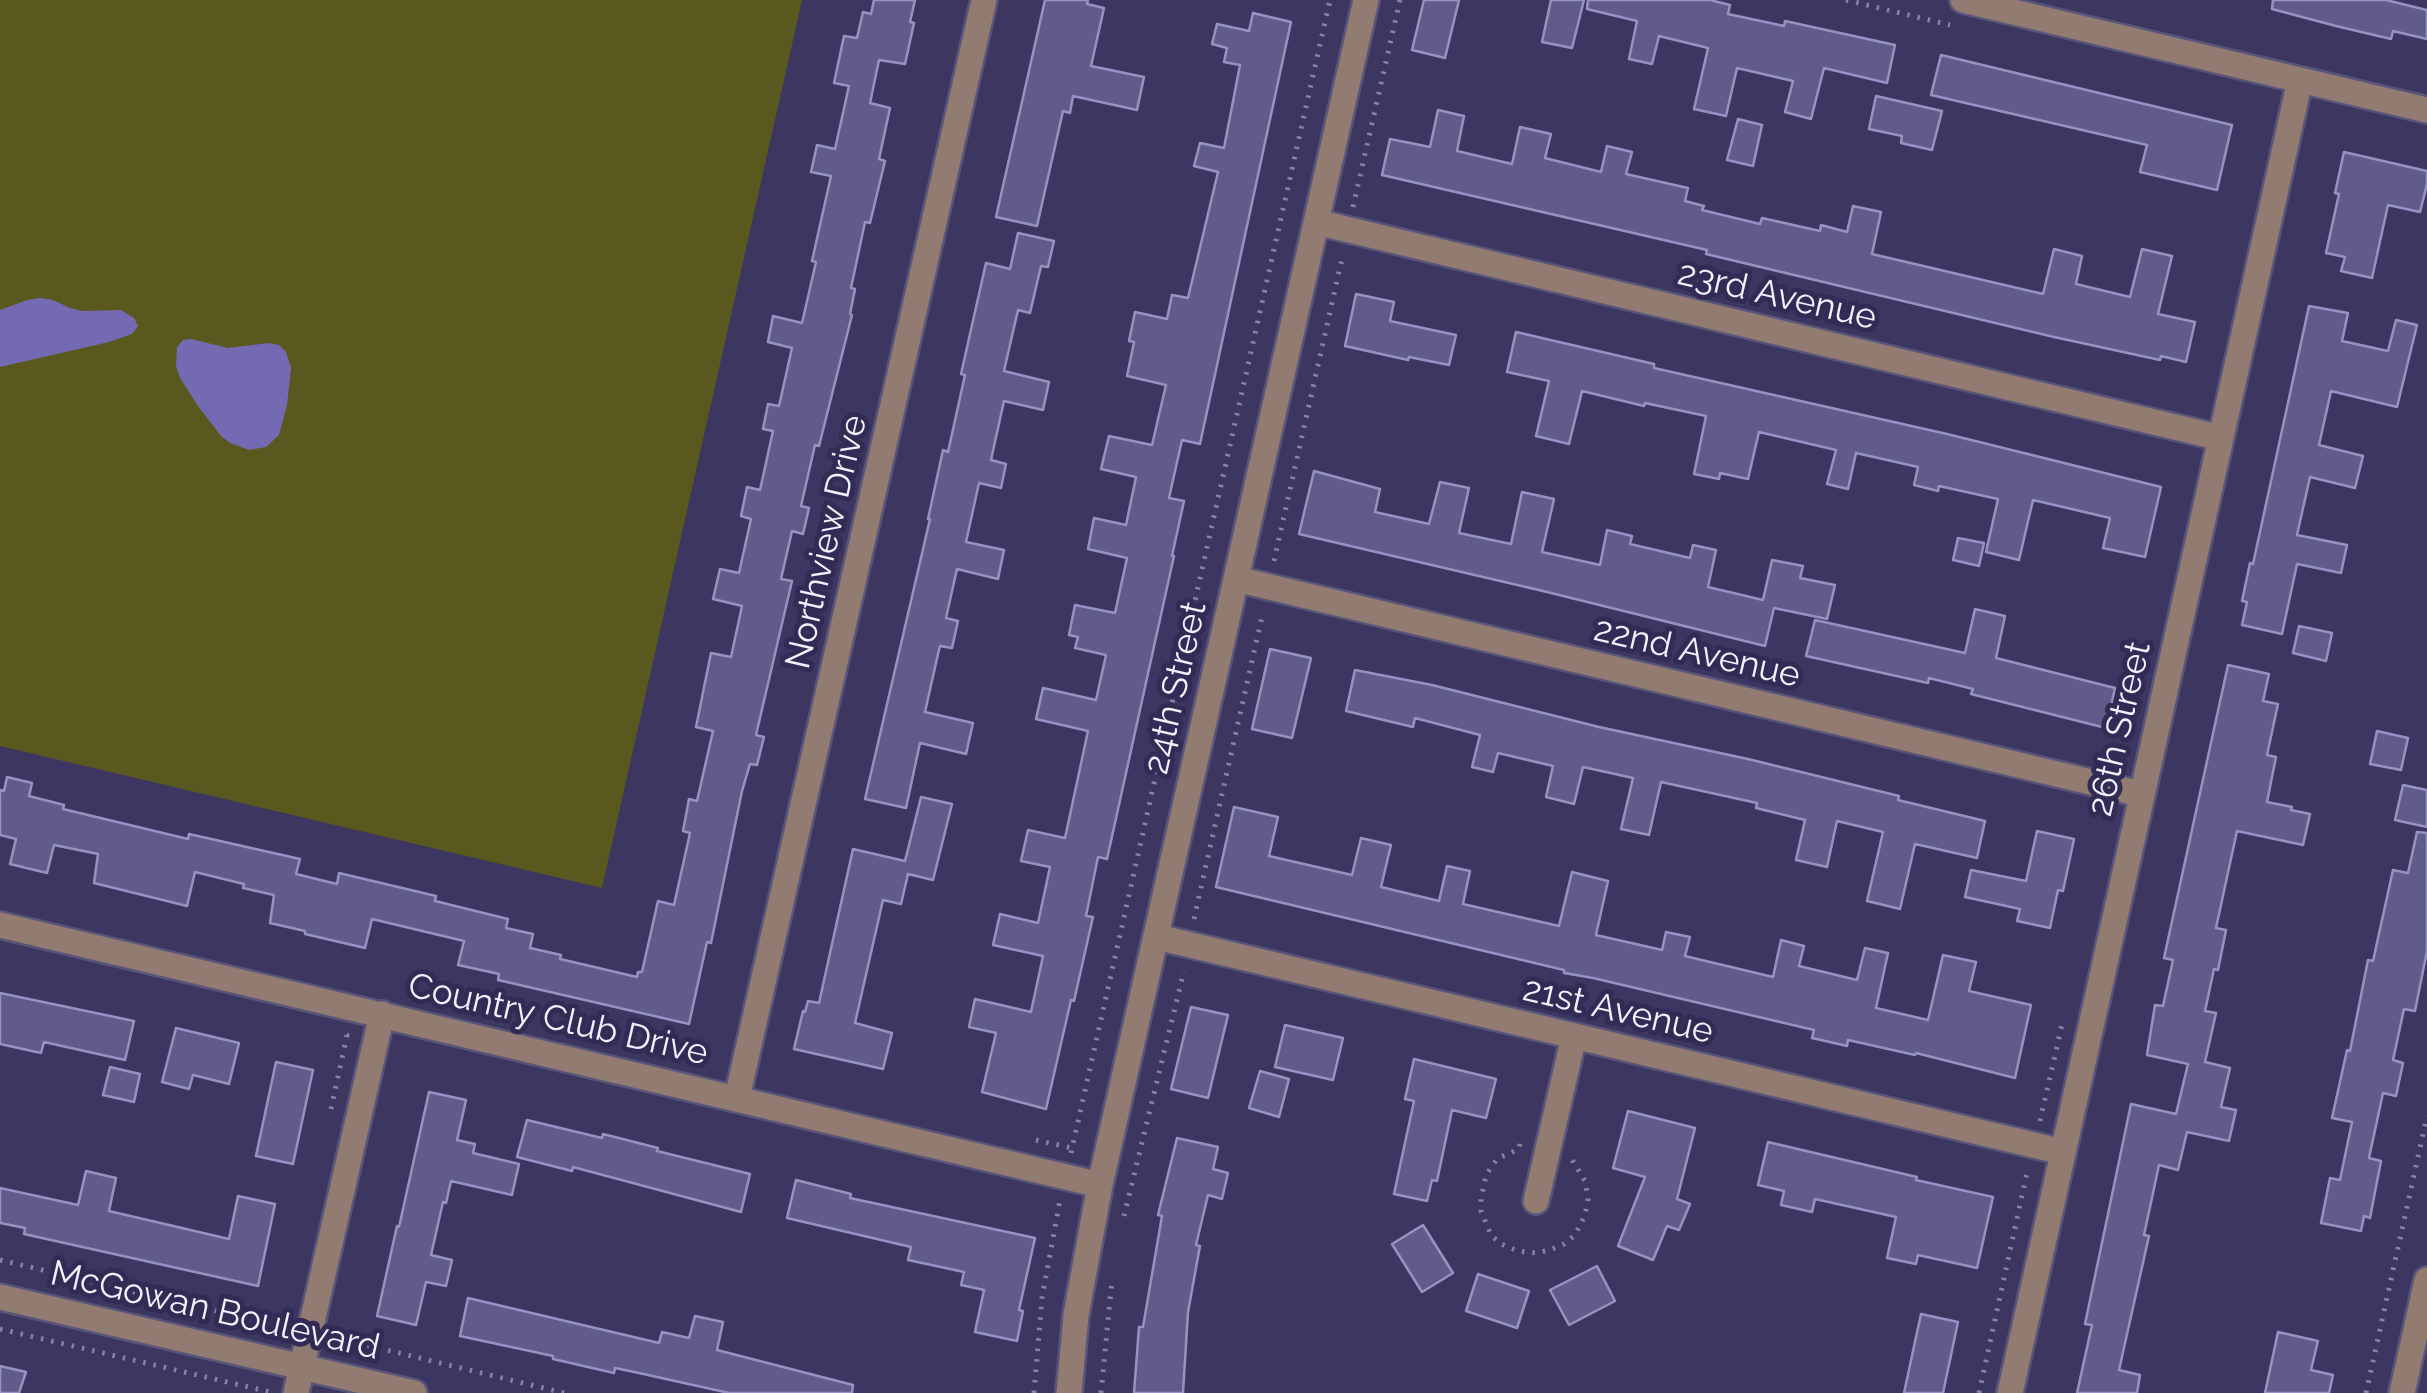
<!DOCTYPE html>
<style>
body{margin:0}
canvas{display:block;background:#3c3661}
</style>
<canvas width="2427" height="1393"></canvas>
<script>
const c = document.querySelector('canvas').getContext('2d');
c.lineJoin = 'round';
function paint(path, color) { c.fillStyle = color; c.fill(path, 'evenodd'); }
const shape = rows => new Path2D(rows.map(r => 'M' + r).join(''));
function trace(path, color, width, dash) { c.strokeStyle = color; c.lineWidth = width; c.lineCap = dash ? 'butt' : 'round'; c.setLineDash(dash || []); c.stroke(path); }
function drawText(font, color, halo, rows, align = 'center') {
  c.font = font + ' Raleway,sans-serif'; c.lineWidth = 10; c.setLineDash([]); c.textBaseline = 'middle'; c.strokeStyle = halo; c.fillStyle = color; for (const [text, x, y, turn = 0] of rows) {
    c.save(); c.translate(x, y); c.rotate((+turn || 0) * Math.PI / 180); c.textAlign = isNaN(turn) ? turn : align; if (halo) c.strokeText(text, 0, 0); c.fillText(text, 0, 0); c.restore();
  }
}
paint(shape([
 [0,0,802,0,602,888,0,746]
]), '#59581e');
paint(shape([
 [40,298,53,300,70,308,82,311,121,310,134,318,138,326,132,334,109,342,0,367,0,310,27,300],
 [191,339,228,348,269,343,279,345,286,352,291,368,287,405,279,435,266,447,249,450,230,443,221,436,198,406,180,378,176,366,177,347,183,340]
]), '#746ab4');
const building = shape([
 [874,0,915,0,910,22,914,23,905,64,879,60,870,103,890,108,879,159,885,161,870,223,865,222,851,288,855,289,850,314,852,315,819,446,815,445,801,506,809,508,803,534,792,531,781,579,792,581,756,735,764,737,757,765,750,764,742,791,711,943,707,942,689,1024,498,980,499,974,458,965,464,941,372,919,365,948,305,934,305,931,270,923,274,895,243,888,244,884,195,872,187,906,94,883,98,854,54,845,47,873,10,864,16,839,0,835,0,790,4,791,7,777,32,783,29,796,64,805,63,809,188,839,189,834,300,859,296,874,337,884,339,873,436,896,435,901,508,919,506,928,533,934,530,948,561,955,560,959,637,977,638,972,642,972,658,901,674,905,690,833,683,831,689,799,697,801,713,731,696,727,711,653,731,657,742,606,713,599,720,569,739,573,751,519,741,516,747,487,760,490,773,431,763,429,768,404,779,406,792,348,768,342,773,316,802,323,816,262,812,261,831,176,811,172,817,145,835,149,849,86,834,83,844,36,857,38,863,12,871,14,874,0],
 [1045,0,1088,0,1087,4,1104,8,1091,66,1144,77,1137,110,1073,96,1070,113,1063,111,1037,226,996,217,1045,0],
 [1424,0,1459,0,1445,58,1412,50,1424,0],
 [1551,0,1584,0,1572,48,1542,42,1551,0],
 [1588,0,1710,0,1730,5,1728,14,1784,26,1785,21,1895,45,1887,83,1824,68,1811,119,1785,112,1793,81,1737,68,1726,116,1694,109,1708,48,1659,36,1652,64,1629,59,1637,21,1587,9,1588,0],
 [2273,0,2386,0,2427,10,2427,39,2393,31,2391,39,2336,26,2272,9,2273,0],
 [1253,13,1291,22,1200,444,1182,440,1169,498,1184,501,1172,556,1174,556,1107,859,1098,857,1086,916,1093,917,1074,1001,1071,1000,1046,1109,982,1092,996,1033,969,1027,975,999,1031,1012,1043,956,993,945,1000,914,1038,923,1050,867,1021,861,1028,830,1065,838,1088,731,1036,719,1043,688,1096,700,1106,655,1075,648,1078,637,1069,635,1075,605,1115,613,1127,558,1088,549,1094,518,1126,525,1136,477,1101,469,1109,436,1152,445,1166,385,1127,376,1134,342,1129,341,1135,312,1167,319,1172,295,1188,298,1218,172,1194,166,1200,143,1224,148,1240,65,1224,62,1227,48,1212,44,1217,24,1249,31,1253,13],
 [1941,55,2232,125,2217,190,2140,172,2147,145,1931,95,1941,55],
 [1876,96,1942,111,1932,150,1901,143,1902,136,1869,129,1876,96],
 [1438,110,1464,116,1457,151,1512,164,1520,127,1551,134,1545,158,1601,172,1607,146,1632,152,1626,174,1688,188,1685,201,1704,206,1702,210,1760,224,1762,218,1820,231,1821,225,1847,232,1853,206,1881,212,1872,254,2043,294,2054,249,2082,256,2076,284,2130,297,2142,249,2172,256,2158,314,2195,322,2186,362,2161,356,2160,360,2054,337,1706,254,1707,250,1382,175,1390,139,1430,147,1438,110],
 [1738,119,1762,125,1753,166,1727,160,1738,119],
 [2344,152,2427,171,2427,184,2420,212,2388,205,2372,278,2341,271,2345,257,2326,253,2339,194,2335,193,2344,152],
 [1018,233,1054,241,1048,267,1041,266,1030,313,1018,310,1004,371,1049,382,1043,410,1004,401,991,460,1006,464,1001,488,979,483,966,542,1004,550,998,579,957,569,946,618,958,621,952,648,940,646,938,654,925,712,973,723,966,754,920,743,906,808,865,799,930,519,928,519,943,450,948,452,965,375,961,374,986,263,1010,269,1018,233],
 [1356,294,1394,302,1390,321,1456,335,1449,365,1409,357,1408,360,1345,346,1356,294],
 [2309,306,2348,313,2342,341,2388,351,2396,320,2417,325,2397,407,2331,391,2319,445,2363,456,2355,488,2310,477,2297,535,2347,545,2341,573,2297,564,2282,634,2242,625,2247,602,2242,601,2250,563,2253,564,2309,306],
 [1516,332,1654,364,1654,368,1947,434,2161,487,2145,557,2103,548,2110,518,2033,500,2019,560,1986,552,1998,499,1939,486,1938,491,1914,485,1918,467,1856,453,1848,489,1827,484,1836,450,1759,432,1748,479,1720,473,1719,479,1694,474,1706,416,1645,403,1644,406,1582,391,1569,444,1536,436,1549,381,1507,372,1516,332],
 [1314,471,1380,489,1375,512,1429,524,1440,482,1469,488,1459,533,1511,544,1522,492,1554,499,1542,552,1600,565,1607,530,1632,536,1630,544,1690,558,1693,545,1716,550,1708,587,1763,600,1772,560,1803,566,1800,578,1835,585,1827,619,1774,608,1765,646,1543,591,1299,534,1314,471],
 [1958,538,1984,543,1979,566,1953,560,1958,538],
 [1975,609,2005,616,1996,658,2115,688,2106,728,1971,694,1973,689,1929,678,1928,683,1806,656,1815,620,1965,653,1975,609],
 [2299,626,2332,633,2326,661,2293,653,2299,626],
 [1270,649,1311,658,1292,738,1252,729,1270,649],
 [2228,665,2269,674,2263,701,2278,704,2267,755,2276,757,2267,802,2292,807,2291,810,2310,814,2303,845,2237,831,2216,928,2226,930,2218,970,2214,969,2205,1011,2216,1013,2205,1062,2230,1068,2221,1107,2236,1110,2229,1141,2187,1132,2178,1170,2159,1165,2144,1235,2149,1236,2119,1370,2140,1375,2137,1393,2077,1393,2092,1325,2085,1324,2131,1104,2176,1114,2188,1064,2147,1055,2155,1005,2163,1006,2173,960,2164,958,2228,665],
 [1355,670,1432,685,1599,727,1748,759,1899,796,1898,800,1985,821,1977,858,1915,844,1900,909,1867,901,1883,832,1837,821,1827,867,1796,860,1805,820,1756,808,1757,803,1661,782,1649,835,1621,829,1633,778,1583,767,1574,804,1546,797,1553,766,1498,753,1493,772,1472,767,1480,735,1415,718,1413,727,1346,711,1355,670],
 [2377,731,2408,738,2401,770,2370,764,2377,731],
 [2403,785,2427,790,2427,827,2395,820,2403,785],
 [921,797,952,804,933,880,908,874,901,904,883,900,855,1023,892,1033,883,1069,794,1049,803,1011,805,1012,808,1001,819,1003,853,849,905,861,921,797],
 [1234,807,1278,817,1269,856,1352,875,1361,838,1391,845,1381,887,1439,901,1447,866,1470,871,1463,904,1559,926,1572,872,1608,881,1596,935,1662,950,1666,932,1690,937,1685,956,1773,977,1781,940,1804,946,1799,966,1857,980,1865,948,1888,953,1876,1008,1928,1020,1943,955,1976,962,1969,991,2031,1005,2015,1078,1916,1053,1915,1055,1848,1040,1847,1046,1812,1038,1814,1030,1593,978,1564,973,1564,970,1216,887,1234,807],
 [2037,831,2074,839,2063,891,2058,890,2050,928,2017,921,2020,909,1965,897,1971,870,2026,881,2037,831],
 [2417,832,2427,833,2427,951,2415,1011,2404,1009,2393,1060,2403,1063,2396,1096,2383,1093,2369,1158,2381,1161,2370,1218,2364,1216,2361,1231,2321,1223,2330,1178,2340,1180,2352,1122,2332,1118,2347,1050,2350,1051,2368,960,2373,961,2393,870,2408,873,2417,832],
 [0,993,134,1021,125,1060,44,1042,41,1053,0,1044,0,993],
 [1191,1007,1228,1015,1208,1098,1171,1089,1191,1007],
 [1285,1025,1343,1038,1333,1080,1275,1067,1285,1025],
 [176,1028,239,1043,229,1084,193,1075,189,1089,162,1082,176,1028],
 [1414,1059,1496,1079,1486,1118,1452,1110,1437,1181,1432,1180,1427,1201,1394,1194,1414,1101,1405,1099,1414,1059],
 [276,1062,313,1070,293,1164,256,1156,276,1062],
 [110,1067,140,1074,134,1102,103,1095,110,1067],
 [1260,1071,1289,1079,1279,1117,1249,1108,1260,1071],
 [429,1092,466,1100,457,1140,475,1144,473,1153,519,1164,512,1195,451,1181,446,1203,443,1202,431,1255,452,1260,446,1286,426,1282,416,1325,377,1316,397,1226,399,1227,429,1092],
 [1628,1111,1695,1128,1677,1199,1690,1204,1679,1230,1667,1226,1653,1260,1618,1246,1645,1177,1613,1168,1628,1111],
 [527,1120,602,1138,603,1134,658,1148,657,1151,750,1174,741,1212,573,1167,572,1171,517,1157,527,1120],
 [1177,1138,1218,1147,1213,1169,1228,1173,1222,1199,1208,1195,1196,1245,1200,1246,1188,1312,1183,1393,1134,1393,1139,1327,1143,1327,1162,1216,1158,1215,1177,1138],
 [1768,1142,1917,1177,1916,1180,1993,1197,1977,1268,1918,1255,1916,1264,1887,1258,1896,1217,1815,1199,1812,1212,1781,1205,1784,1191,1758,1185,1768,1142],
 [86,1171,116,1178,109,1211,229,1239,238,1196,275,1204,258,1286,24,1234,25,1228,0,1223,0,1188,78,1205,86,1171],
 [796,1180,851,1194,850,1198,1035,1238,1019,1310,1023,1311,1017,1341,975,1332,984,1290,961,1285,964,1272,908,1260,911,1247,787,1218,796,1180],
 [1423,1225,1453,1273,1422,1292,1392,1244,1423,1225],
 [1597,1266,1615,1301,1569,1325,1550,1290,1597,1266],
 [1478,1274,1529,1291,1517,1328,1466,1311,1478,1274],
 [468,1298,659,1343,662,1332,689,1338,695,1316,723,1322,717,1350,853,1385,852,1393,729,1393,639,1373,615,1368,614,1373,553,1359,553,1356,460,1336,468,1298],
 [1921,1314,1958,1322,1943,1393,1904,1393,1921,1314],
 [2278,1332,2318,1341,2311,1370,2333,1375,2329,1393,2265,1393,2278,1332],
 [0,1366,26,1372,19,1393,0,1393,0,1366]
]);
paint(building, '#605b89');
trace(building, '#9692c4', 2.5);
const minor = shape([
 [1963,0,2427,110],
 [1316,222,2221,438],
 [1236,579,2141,794],
 [0,925,1100,1185],
 [1157,937,2063,1152],
 [737,1098,984,0],
 [1536,1201,1574,1036],
 [0,1297,414,1393],
 [296,1393,382,1014],
 [1069,1393,1076,1315,1100,1185,1366,0],
 [2010,1393,2300,80],
 [2402,1393,2427,1280]
]);
trace(minor, '#59547a', 30);
trace(shape([
 [1846,0,1950,25],
 [1353,207,1400,0],
 [1274,561,1343,254],
 [1194,919,1263,612],
 [331,1109,347,1035,344,1034],
 [2040,1121,2063,1020],
 [1036,1140,1072,1148],
 [1520,1144,1519,1149,1497,1159,1486,1175,1481,1199,1481,1211,1491,1235,1501,1244,1518,1251,1536,1253,1550,1250,1564,1244,1575,1235,1585,1215,1588,1199,1585,1181,1571,1158],
 [1071,1153,1330,0],
 [1124,1216,1184,971],
 [0,1260,284,1327,284,1325],
 [0,1329,270,1392],
 [337,1338,564,1393],
 [1034,1393,1042,1298,1060,1200],
 [1101,1393,1112,1280],
 [1979,1393,2028,1168],
 [2366,1393,2427,1116]
]), '#8784a1', 5, [2.5, 8]);
trace(minor, '#927b70', 25);
drawText('35px', '#f1f1fb', '#322b55', [
 ["23rd Avenue",1777,296,13],
 ["Northview Drive",827,542,-77],
 ["22nd Avenue",1697,653,13],
 ["24th Street",1176,688,-77],
 ["26th Street",2120,729,-77],
 ["21st Avenue",1618,1011,13],
 ["Country Club Drive",558,1020,13],
 ["McGowan Boulevard",215,1311,13]
]);
</script>
